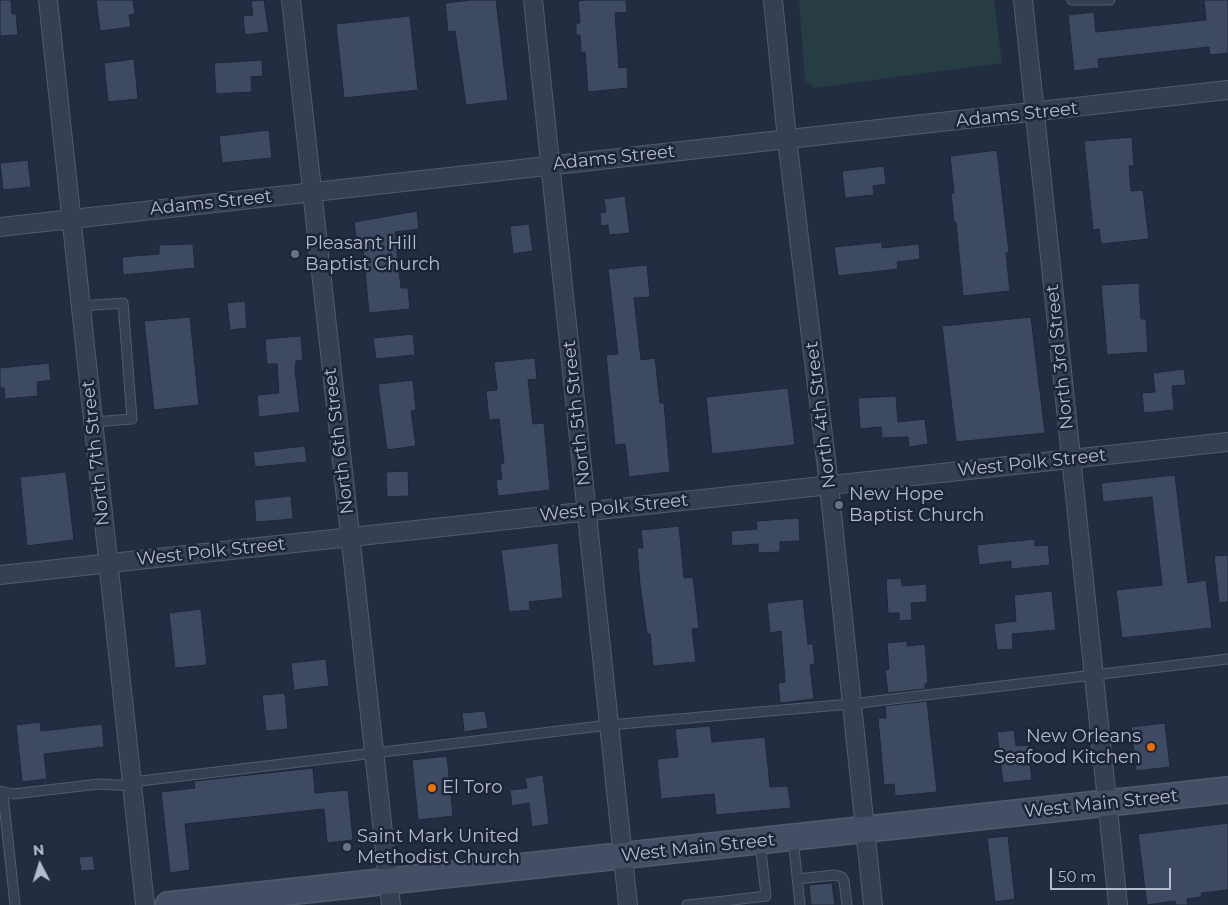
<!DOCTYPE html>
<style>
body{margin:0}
#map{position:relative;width:1228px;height:905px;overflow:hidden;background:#232d42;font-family:Montserrat,sans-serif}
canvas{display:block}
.north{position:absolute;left:15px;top:840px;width:50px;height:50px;-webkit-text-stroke:4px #1c2537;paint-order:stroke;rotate:355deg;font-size:14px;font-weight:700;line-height:20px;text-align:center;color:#b4bbcc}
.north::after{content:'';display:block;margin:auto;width:18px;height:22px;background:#b4bbcc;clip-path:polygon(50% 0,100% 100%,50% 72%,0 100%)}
.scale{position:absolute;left:1050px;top:868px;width:121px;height:22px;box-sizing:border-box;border:2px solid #b4bbcc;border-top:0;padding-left:6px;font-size:15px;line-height:18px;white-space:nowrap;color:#b4bbcc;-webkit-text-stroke:4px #1c2537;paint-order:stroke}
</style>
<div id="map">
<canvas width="1228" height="905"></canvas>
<div class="north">N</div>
<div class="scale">50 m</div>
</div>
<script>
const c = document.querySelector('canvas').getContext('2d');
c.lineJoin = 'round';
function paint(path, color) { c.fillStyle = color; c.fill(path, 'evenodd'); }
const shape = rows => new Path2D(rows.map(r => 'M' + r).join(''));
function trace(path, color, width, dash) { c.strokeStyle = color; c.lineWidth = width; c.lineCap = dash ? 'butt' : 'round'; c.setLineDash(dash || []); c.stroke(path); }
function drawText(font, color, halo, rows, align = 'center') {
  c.font = font + ' Montserrat,sans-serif'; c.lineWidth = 5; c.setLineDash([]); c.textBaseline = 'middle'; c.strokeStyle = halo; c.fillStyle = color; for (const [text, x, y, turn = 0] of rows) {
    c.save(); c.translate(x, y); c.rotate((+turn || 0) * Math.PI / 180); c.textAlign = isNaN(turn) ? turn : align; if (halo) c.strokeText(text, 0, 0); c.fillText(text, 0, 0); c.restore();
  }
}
paint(shape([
 [799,0,994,0,1002,63,814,88,805,80]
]), '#253d43');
const building = shape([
 [0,0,11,0,12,14,16,14,18,35,0,36,0,0],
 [96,0,133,0,135,14,129,15,131,27,100,31,96,0],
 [264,0,269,32,245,35,243,16,253,15,251,1,264,0],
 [471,0,496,0,508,100,466,105,455,31,448,32,445,3,471,0],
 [585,0,626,0,627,12,615,13,619,68,627,67,628,88,588,92,585,52,581,53,580,35,576,35,576,23,580,23,578,1,585,0],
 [1204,0,1228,0,1228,53,1210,55,1209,47,1098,59,1099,68,1074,71,1068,15,1094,12,1096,32,1206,20,1204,0],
 [410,16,418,90,344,98,336,24,410,16],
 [134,59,138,99,108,102,104,63,134,59],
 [262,60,263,76,251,77,252,92,216,94,214,63,262,60],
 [269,130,272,158,222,163,219,136,269,130],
 [1132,137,1134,166,1129,166,1131,191,1143,190,1149,239,1101,244,1099,229,1093,230,1084,141,1132,137],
 [997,150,1009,253,1006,253,1010,291,963,296,956,222,954,223,951,193,954,193,950,156,997,150],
 [28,160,31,187,3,190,0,163,28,160],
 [884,166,886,184,873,186,874,195,845,198,842,171,884,166],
 [625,196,630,233,609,235,608,225,601,226,600,213,606,212,604,199,625,196],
 [417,211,419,229,395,232,401,288,408,288,410,309,369,313,363,250,358,250,354,222,417,211],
 [529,224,533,251,513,254,510,226,529,224],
 [882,242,882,248,919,244,920,259,897,262,898,269,838,276,834,247,882,242],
 [193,244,195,268,123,275,122,257,159,254,159,245,193,244],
 [647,265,650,297,634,298,641,360,655,358,660,403,664,403,670,472,629,477,625,444,615,445,606,355,618,354,608,269,647,265],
 [1139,283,1141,319,1146,319,1148,352,1107,355,1101,285,1139,283],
 [245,301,247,328,230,330,227,303,245,301],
 [190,317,199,405,154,410,144,321,190,317],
 [1031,317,1045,433,956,442,942,326,1031,317],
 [413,334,415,355,376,359,373,338,413,334],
 [301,336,303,360,296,361,295,370,300,412,259,417,257,395,279,393,277,364,267,364,265,339,301,336],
 [535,358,537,379,528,380,533,424,544,423,550,490,498,496,496,480,502,479,500,464,504,463,499,419,489,420,486,391,497,390,494,362,535,358],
 [49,363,51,380,37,382,38,396,5,399,4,388,0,388,0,368,49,363],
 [1184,369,1186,385,1172,386,1174,410,1144,413,1142,393,1155,392,1153,373,1184,369],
 [413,380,416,410,411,411,416,446,387,450,378,384,413,380],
 [788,388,795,445,712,454,706,397,788,388],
 [896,396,898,422,925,419,928,444,909,447,908,437,882,438,881,427,860,429,858,398,896,396],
 [305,446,307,462,255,467,253,452,305,446],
 [408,471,409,496,387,497,386,472,408,471],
 [66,472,74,540,27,546,20,477,66,472],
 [1175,475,1188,583,1206,580,1212,628,1122,638,1116,590,1162,585,1152,497,1103,502,1101,483,1175,475],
 [291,496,293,519,256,522,254,500,291,496],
 [799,518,800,541,780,542,780,552,758,553,758,544,732,546,731,531,757,529,756,521,799,518],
 [679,526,684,578,693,577,699,628,692,629,696,662,653,666,650,634,647,634,640,585,637,548,643,548,641,530,679,526],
 [1035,539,1035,546,1048,545,1050,565,1011,569,1011,561,979,565,977,545,1035,539],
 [558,543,563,598,529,602,530,610,509,612,501,550,558,543],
 [1228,555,1228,602,1219,603,1214,556,1228,555],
 [901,578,902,586,926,584,927,602,911,603,912,620,899,621,899,613,888,613,886,579,901,578],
 [1052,591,1056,630,1012,634,1013,649,997,650,994,624,1016,621,1014,595,1052,591],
 [803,599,808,644,813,644,815,664,810,665,814,699,780,703,778,683,785,682,781,631,770,633,767,603,803,599],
 [201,609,207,665,175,668,169,613,201,609],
 [907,641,907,646,925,644,928,683,925,684,925,689,888,693,885,670,889,669,887,643,907,641],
 [326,659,329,686,294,690,291,663,326,659],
 [285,693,288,729,266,731,262,695,285,693],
 [927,701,937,792,895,796,894,784,884,785,878,718,886,718,885,706,927,701],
 [485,711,488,728,464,732,462,713,485,711],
 [40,722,41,731,102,724,104,747,44,754,47,779,22,782,16,725,40,722],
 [1165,723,1170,767,1136,771,1131,727,1165,723],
 [710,726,712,742,765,737,770,787,788,786,791,808,716,815,714,794,661,799,657,759,678,757,675,729,710,726],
 [1014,730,1016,746,1028,745,1032,780,1003,783,997,732,1014,730],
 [447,756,453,816,418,820,412,760,447,756],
 [313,768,315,793,348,790,353,840,327,843,324,809,185,824,190,870,170,873,161,792,195,788,194,781,313,768],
 [543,775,549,824,532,827,529,803,512,806,510,790,527,788,525,778,543,775],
 [1228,823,1228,890,1201,893,1202,897,1187,899,1188,905,1176,905,1175,901,1147,905,1138,834,1228,823],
 [1008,836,1015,899,995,902,987,838,1008,836],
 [93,856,95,870,81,871,79,857,93,856],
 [832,883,835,905,811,905,809,885,832,883]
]);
paint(building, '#3e4a62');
trace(building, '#1e2739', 1);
const lane = shape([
 [1072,0,1110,0],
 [81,306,123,303,132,419,93,422],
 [132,782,609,725,851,704,1228,659],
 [0,791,13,794,99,784,132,786],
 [3,794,15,905],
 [793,838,800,905],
 [797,879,835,875,842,877,844,881,847,905],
 [687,905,725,901],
 [725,905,725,901,766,896,760,842]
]);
const street = shape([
 [48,0,145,905],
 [291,0,391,905],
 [533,0,628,905],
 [773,0,787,139,829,485,873,905],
 [1023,0,1118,905],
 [0,227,1228,90],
 [0,575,1228,442]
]);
const secondary = shape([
 [168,905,1228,790]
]);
trace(lane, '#525b6c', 11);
trace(street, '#525b6c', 20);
trace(secondary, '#525b6c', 28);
trace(lane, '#374052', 9);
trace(street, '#374052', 18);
trace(secondary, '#454e65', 25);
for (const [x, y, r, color] of [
 [295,254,5,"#6b7280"],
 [839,505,5,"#6b7280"],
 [1151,747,5,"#e8710a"],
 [432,788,5,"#e8710a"],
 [347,847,5,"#6b7280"]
]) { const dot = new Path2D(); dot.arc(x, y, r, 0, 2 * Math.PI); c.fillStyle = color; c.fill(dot); trace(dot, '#1c2537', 2); }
drawText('18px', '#b4bbcc', '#1c2537', [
 ["Adams Street",1017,115,-6],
 ["Adams Street",614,158,-6],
 ["Adams Street",211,203,-6],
 ["North 3rd Street",1060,357,-96],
 ["North 5th Street",577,413,-96],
 ["North 4th Street",821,415,-97],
 ["North 6th Street",339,441,-97],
 ["North 7th Street",96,453,-96],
 ["West Polk Street",1032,463,-6],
 ["West Polk Street",614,508,-6],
 ["West Polk Street",211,552,-6],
 ["West Main Street",1101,804,-6],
 ["West Main Street",698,848,-6]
]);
drawText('18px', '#b4bbcc', '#1c2537', [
 ["Pleasant Hill",305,244],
 ["Baptist Church",305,265],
 ["New Hope",849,495],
 ["Baptist Church",849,516],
 ["New Orleans",1141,737,"right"],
 ["Seafood Kitchen",1141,758,"right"],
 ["El Toro",442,788],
 ["Saint Mark United",357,837],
 ["Methodist Church",357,858]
], 'left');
</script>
